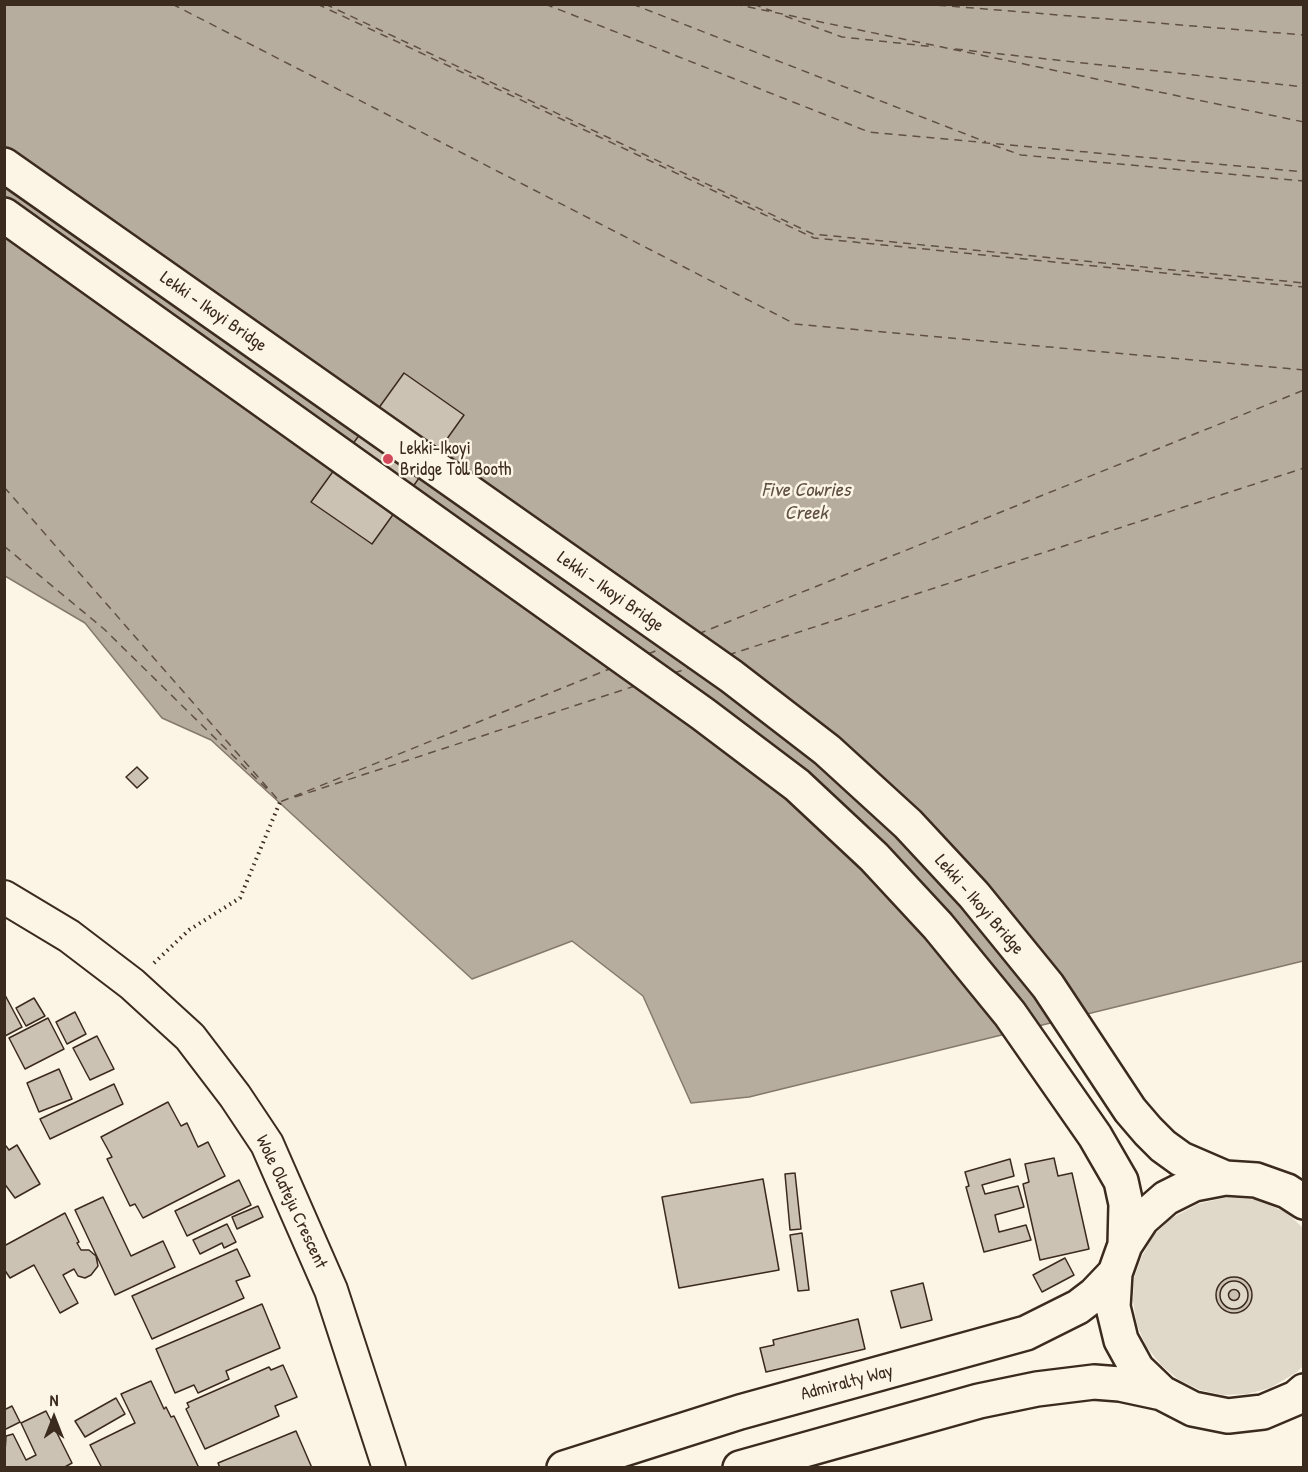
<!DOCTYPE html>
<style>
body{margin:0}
#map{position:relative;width:1308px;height:1472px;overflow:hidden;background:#fcf5e5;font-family:"Patrick Hand",sans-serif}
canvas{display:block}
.frame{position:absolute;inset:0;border:6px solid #3b2a1e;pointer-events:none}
.north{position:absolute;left:24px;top:1388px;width:60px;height:60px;-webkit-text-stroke:4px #fcf5e5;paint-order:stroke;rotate:0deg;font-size:16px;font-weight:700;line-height:24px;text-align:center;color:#3b2a1e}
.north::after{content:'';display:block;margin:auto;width:21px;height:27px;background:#3b2a1e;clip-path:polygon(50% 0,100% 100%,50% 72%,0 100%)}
</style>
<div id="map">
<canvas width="1308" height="1472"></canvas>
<div class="frame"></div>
<div class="north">N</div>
</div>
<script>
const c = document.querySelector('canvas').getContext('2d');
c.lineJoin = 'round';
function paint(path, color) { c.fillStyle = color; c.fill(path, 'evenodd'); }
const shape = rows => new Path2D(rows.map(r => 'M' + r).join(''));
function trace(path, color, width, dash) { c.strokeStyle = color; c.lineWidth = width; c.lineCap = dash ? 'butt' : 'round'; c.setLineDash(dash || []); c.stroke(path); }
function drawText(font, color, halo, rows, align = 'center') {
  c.font = font + ' "Patrick Hand",sans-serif'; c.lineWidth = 5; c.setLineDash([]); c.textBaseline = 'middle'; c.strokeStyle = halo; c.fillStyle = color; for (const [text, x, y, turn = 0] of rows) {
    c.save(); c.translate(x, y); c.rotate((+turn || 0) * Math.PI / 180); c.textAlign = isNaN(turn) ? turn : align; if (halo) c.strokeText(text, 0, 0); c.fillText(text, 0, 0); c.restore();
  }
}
paint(shape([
 [1228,1197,1259,1200,1287,1213,1303,1228,1304,1365,1297,1372,1270,1388,1247,1394,1223,1395,1200,1390,1179,1380,1161,1365,1146,1346,1137,1325,1133,1301,1134,1278,1142,1256,1154,1235,1170,1219,1198,1204]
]), '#e0d8c8');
const water = shape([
 [5,5,1303,5,1303,961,749,1097,691,1103,643,996,572,941,472,979,211,740,162,718,85,623,5,576,5,5]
]);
paint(water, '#b7ad9e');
trace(water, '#85796b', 1.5);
trace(shape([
 [172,4,795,324,1304,370],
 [317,4,814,238,1304,287],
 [325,4,813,234,1304,283],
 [545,4,869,132,1304,172],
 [632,4,986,142],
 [734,4,1304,122],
 [753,4,772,11],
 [924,4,1304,35],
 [785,16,842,37,935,47],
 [955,49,1304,87],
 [993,145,1021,155,1304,181],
 [4,487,280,802,612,668],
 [4,546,104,629,271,793],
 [698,634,1304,390],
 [648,654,663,648],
 [728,655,1304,468],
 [674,673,692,667],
 [295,797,635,686]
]), '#605144', 1.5, [8, 6]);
const building = shape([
 [404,373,464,415,372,544,311,502,404,373],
 [137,767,148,778,137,788,126,777,137,767],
 [5,995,22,1027,5,1036,4,996,5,995],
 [34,998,45,1016,26,1026,16,1008,34,998],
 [75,1012,86,1034,67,1044,56,1022,75,1012],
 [48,1018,64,1049,25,1069,9,1038,48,1018],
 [97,1036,114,1069,90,1080,73,1048,97,1036],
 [59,1069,72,1099,39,1112,27,1083,59,1069],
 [114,1084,123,1104,50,1139,40,1119,114,1084],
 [168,1102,181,1126,187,1123,198,1147,208,1142,225,1176,143,1218,135,1204,130,1206,107,1159,112,1157,101,1137,168,1102],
 [17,1145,40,1184,15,1198,4,1183,4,1147,6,1146,9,1150,17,1145],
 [1054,1158,1058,1176,1072,1173,1089,1249,1040,1260,1023,1184,1029,1182,1025,1164,1054,1158],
 [1010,1159,1014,1176,982,1185,985,1194,1018,1186,1024,1207,995,1215,999,1232,1026,1225,1031,1240,984,1252,966,1187,969,1186,965,1172,1010,1159],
 [795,1173,801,1229,790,1230,785,1174,795,1173],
 [763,1179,779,1270,679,1288,662,1197,763,1179],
 [239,1180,251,1205,187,1236,175,1211,239,1180],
 [103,1197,131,1256,163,1241,175,1267,115,1295,75,1210,103,1197],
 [258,1206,263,1217,237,1229,232,1217,258,1206],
 [65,1213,79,1242,77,1243,81,1250,89,1250,96,1256,98,1266,91,1275,85,1278,78,1276,74,1269,63,1275,78,1303,60,1313,34,1265,10,1278,4,1269,4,1246,65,1213],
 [227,1224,236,1242,224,1248,222,1243,200,1254,193,1240,227,1224],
 [802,1233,809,1290,798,1291,790,1235,802,1233],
 [237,1249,250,1276,236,1281,244,1298,152,1339,132,1296,237,1249],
 [1065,1258,1074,1275,1042,1292,1033,1275,1065,1258],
 '1216 1295a18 18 0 1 1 36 0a18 18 0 1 1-36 0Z',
 '1220 1295a14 14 0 1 1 28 0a14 14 0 1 1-28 0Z',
 [923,1283,932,1320,901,1328,891,1291,923,1283],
 '1228.5 1295a5.5 5.5 0 1 1 11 0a5.5 5.5 0 1 1-11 0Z',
 [262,1304,280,1348,226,1371,229,1379,198,1393,194,1385,175,1393,156,1349,262,1304],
 [858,1319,865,1349,766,1372,760,1348,774,1345,773,1340,858,1319],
 [283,1365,297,1397,275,1406,279,1416,205,1449,186,1409,189,1407,187,1403,269,1367,271,1370,283,1365],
 [151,1381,164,1409,166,1407,171,1417,174,1416,199,1468,102,1468,90,1445,135,1423,121,1394,151,1381],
 [116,1398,125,1414,85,1437,75,1421,116,1398],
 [12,1406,20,1422,4,1430,4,1410,12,1406],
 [46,1411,72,1463,63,1468,4,1468,6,1436,13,1434,26,1460,36,1455,21,1423,46,1411],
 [296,1431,312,1468,220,1468,218,1463,296,1431]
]);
paint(building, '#ccc2b3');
trace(building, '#3b2a1e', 1.5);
const minor = shape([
 [4,897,69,936,132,984,190,1037,235,1096,267,1144,331,1290,389,1468]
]);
const primary = shape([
 [4,165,731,676,827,750,908,824,974,895,1048,986,1130,1110,1148,1131,1163,1146,1181,1159,1225,1178],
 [4,215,703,714,797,785,874,857,938,926,1010,1014,1095,1136,1121,1181,1126,1204,1125,1245],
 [1304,1202,1287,1191,1256,1180,1225,1178,1194,1184,1166,1198,1142,1219,1125,1245,1115,1273,1113,1307,1121,1340,1137,1369,1162,1393,1193,1409,1228,1416,1263,1412,1296,1398,1304,1391],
 [564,1468,740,1412,1026,1333,1078,1307,1095,1294,1115,1273],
 [740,1468,979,1401,1037,1389,1094,1382,1120,1384,1162,1393]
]);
trace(minor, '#3b2a1e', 36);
trace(primary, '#3b2a1e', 38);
trace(shape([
 [154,963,189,930,240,898,280,802]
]), '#3b2a1e', 4, [1.5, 4.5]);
trace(minor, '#fcf5e5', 32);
trace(primary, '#fcf5e5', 33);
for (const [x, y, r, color] of [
 [388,459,6,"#d1495b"]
]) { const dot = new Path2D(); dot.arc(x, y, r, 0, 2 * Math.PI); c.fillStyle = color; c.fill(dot); trace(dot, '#fcf5e5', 2); }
drawText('18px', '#3b2a1e', '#fcf5e5', [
 ["Lekki - Ikoyi Bridge",213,312,35],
 ["Lekki - Ikoyi Bridge",610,592,35],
 ["Lekki - Ikoyi Bridge",979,905,49],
 ["Wole Olateju Crescent",291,1202,65],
 ["Admiralty Way",847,1383,-15]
]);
drawText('18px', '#3b2a1e', '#fcf5e5', [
 ["Lekki-Ikoyi",400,449],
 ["Bridge Toll Booth",400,470]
], 'left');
drawText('italic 20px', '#605144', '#fcf5e5', [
 ["Five Cowries",806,491],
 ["Creek",806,514]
]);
</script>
